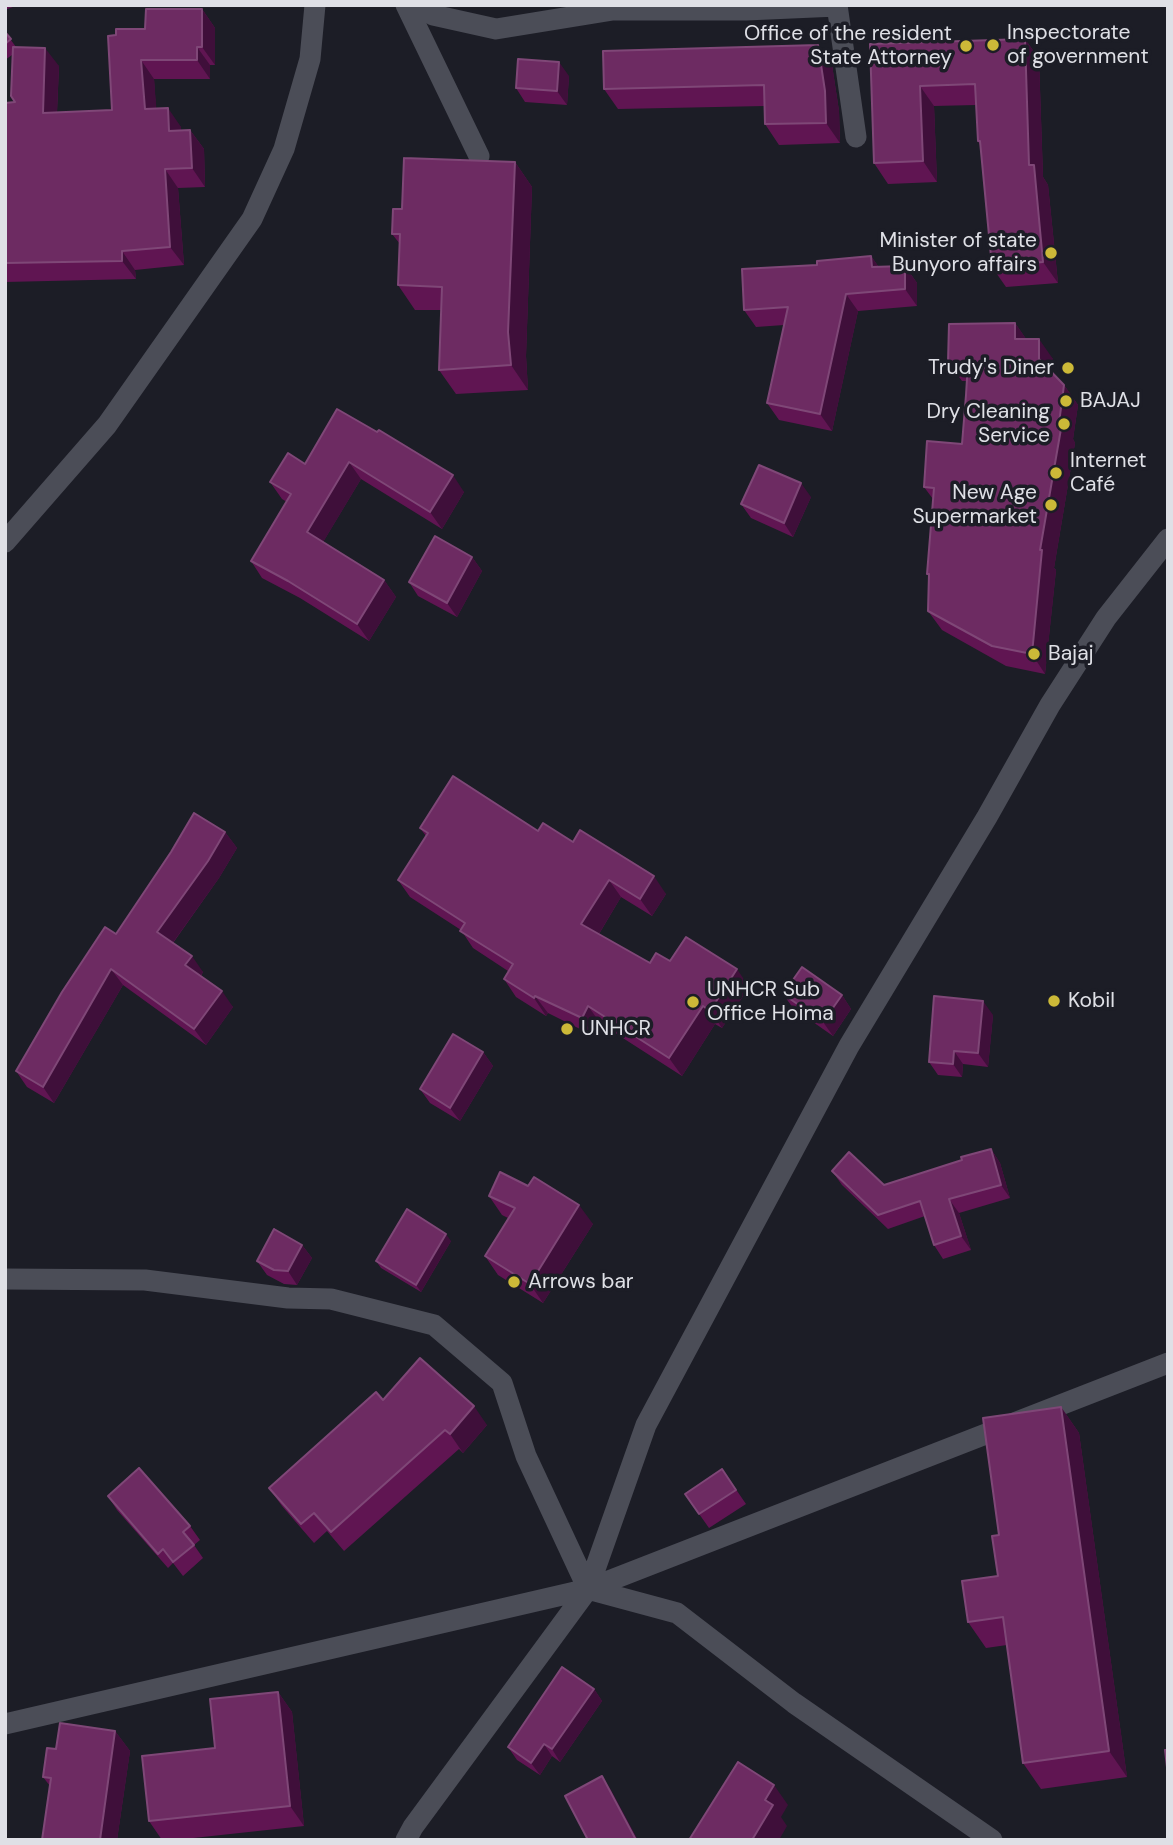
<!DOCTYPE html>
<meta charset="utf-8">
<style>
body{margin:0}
#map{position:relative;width:1173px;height:1845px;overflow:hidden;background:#1c1d26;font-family:"DM Sans",sans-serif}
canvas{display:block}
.frame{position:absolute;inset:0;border:7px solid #dfe0e6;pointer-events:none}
</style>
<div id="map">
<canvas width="1173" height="1845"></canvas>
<div class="frame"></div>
</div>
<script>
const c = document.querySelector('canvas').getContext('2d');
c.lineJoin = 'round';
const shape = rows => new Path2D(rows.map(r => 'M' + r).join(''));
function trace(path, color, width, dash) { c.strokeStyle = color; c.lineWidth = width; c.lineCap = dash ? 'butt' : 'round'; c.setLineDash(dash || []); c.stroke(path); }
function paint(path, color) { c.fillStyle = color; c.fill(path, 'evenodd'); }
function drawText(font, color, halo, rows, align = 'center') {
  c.font = font + ' "DM Sans",sans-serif'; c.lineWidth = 7; c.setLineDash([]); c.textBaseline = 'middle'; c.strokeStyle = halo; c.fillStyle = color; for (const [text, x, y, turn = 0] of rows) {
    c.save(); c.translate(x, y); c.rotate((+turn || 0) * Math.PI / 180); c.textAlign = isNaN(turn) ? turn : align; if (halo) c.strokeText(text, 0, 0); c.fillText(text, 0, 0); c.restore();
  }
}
trace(shape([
 [406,5,479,156],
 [423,5,433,15,496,29,613,10,746,10,837,6],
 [837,5,856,137],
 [5,542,107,425,252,219,284,149,310,59,315,5],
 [5,1279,145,1280,288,1298,331,1299,434,1325,502,1383,526,1456,588,1589,677,1613,794,1703,992,1840],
 [5,1724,588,1589,1168,1363],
 [406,1840,413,1827,588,1589,646,1425,849,1046,987,817,1050,705,1106,618,1168,539]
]), '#4b4d57', 21);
paint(shape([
 [5,5,18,5,5,10],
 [202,9,215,28,215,65,210,65,210,79,154,79,156,109,181,127,181,130,190,130,204,149,205,187,178,188,184,265,135,270,136,279,5,282,5,103,15,102,12,55,5,60,5,32,16,47,59,66,57,113,112,110,116,35,145,29],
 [1025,39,1039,59,1043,177,1048,185,1058,283,1006,287,992,267,980,145,978,141,976,105,934,106,937,182,888,184,874,163,870,44],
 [818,45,832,65,839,111,840,143,779,145,765,124,765,106,618,109,604,89],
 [569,76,567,105,525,102,516,88],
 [515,162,532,187,526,356,528,390,456,394,439,370,441,310,415,310,398,285,400,244,392,234,402,209],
 [871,256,878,266,905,266,917,283,917,306,858,311,832,431,779,420,767,403,784,325,756,327,744,310,817,265],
 [1015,323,1026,339,1053,359,1053,373,1064,385,1078,405,1073,439,1075,443,1054,568,1056,570,1045,674,1006,666,942,630,928,611,929,577,927,574,933,499,924,487,962,444,967,381,962,381,948,362],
 [377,432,464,492,442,529,361,479,323,542,384,580,396,597,369,641,300,598,262,578,251,561,287,502,282,499,270,482,305,464],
 [811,497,793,537,751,518,741,504],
 [472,557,482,571,457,617,418,596,409,582],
 [420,828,538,831,573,842,666,894,652,916,621,897,599,934,650,963,670,961,749,987,722,1028,715,1024,682,1076,601,1024,594,1036,548,1013,546,1016,516,997,504,979,508,971,473,948,461,930,410,897,398,880,426,836],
 [225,832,237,848,219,878,173,943,203,972,201,976,233,1007,206,1045,123,985,54,1103,27,1087,16,1071,116,934],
 [783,994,842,995,851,1009,833,1036,793,1008],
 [993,1015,988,1067,963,1064,962,1077,938,1075,929,1062],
 [483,1052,493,1066,460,1121,430,1103,420,1089],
 [991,1149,1000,1163,1010,1198,959,1213,971,1250,943,1259,934,1245,925,1216,888,1229,842,1185,832,1171,884,1185,962,1160],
 [528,1186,593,1224,543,1303,498,1275,485,1256,508,1218,502,1215,489,1196],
 [451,1241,421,1292,381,1268,376,1261],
 [302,1245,312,1258,297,1285,284,1284,267,1275,257,1261],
 [383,1400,487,1425,463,1453,459,1449,344,1551,327,1531,314,1543,282,1506,269,1488],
 [1061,1407,1079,1433,1127,1777,1041,1789,1023,1763,1007,1645,986,1648,968,1622,998,1576,999,1535],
 [722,1469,746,1504,709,1528,685,1494],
 [108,1496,190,1526,200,1540,194,1545,203,1558,183,1576,173,1563,168,1568,117,1510],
 [594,1689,602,1701,560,1762,552,1756,540,1775,517,1760,508,1747],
 [278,1692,292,1712,304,1826,175,1840,162,1840,149,1821,215,1748],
 [115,1731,130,1751,117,1840,42,1840,50,1786,43,1777,56,1749]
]), '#601552');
paint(shape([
 [202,9,215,28,215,65,202,47],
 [1025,39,1039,59,1043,177,1048,185,1058,283,1043,262,1029,165],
 [818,45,832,65,839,111,840,143,826,123],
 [197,47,210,65,210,79,197,60],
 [45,48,59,66,56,132,43,113],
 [141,60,154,79,158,128,145,109],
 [559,62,569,76,567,105,557,91],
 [920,86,934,106,937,182,923,161],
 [168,108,181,127,182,149,169,131],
 [190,130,204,149,205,187,192,168],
 [515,162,532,187,526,356,528,390,511,365,508,332],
 [165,169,178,188,184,265,170,247],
 [122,251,135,270,136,279,122,261],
 [871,256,883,273,872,267],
 [905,266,917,283,917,306,905,289],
 [846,294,858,311,832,431,820,414],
 [1015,323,1029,343,1015,339],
 [1039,339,1053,359,1052,378,1039,359],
 [1064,385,1078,405,1073,439,1075,443,1054,568,1056,570,1045,674,1032,654,1040,550],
 [349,462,361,479,319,549,307,532],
 [453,475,464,492,442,529,430,512],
 [801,483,811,497,793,537,784,523],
 [472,557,482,571,457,617,447,603],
 [384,580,396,597,369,641,357,624],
 [225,832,237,848,219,878,169,948,157,932],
 [654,876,666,894,652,916,640,899],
 [609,880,621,897,594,942,581,924],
 [192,956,203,972,197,981,185,965],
 [111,969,123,985,54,1103,43,1087],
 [737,969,749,987,722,1028,710,1011],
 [222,991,233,1007,206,1045,194,1029],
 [842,995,851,1009,833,1036,823,1022],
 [535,996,548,1013,546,1016,534,998],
 [983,1001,993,1015,988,1067,978,1053],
 [588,1006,601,1024,594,1036,582,1018],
 [703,1006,715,1024,682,1076,669,1058],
 [954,1051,963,1064,962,1077,953,1064],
 [483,1052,493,1066,460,1121,450,1108],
 [991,1149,1000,1163,1010,1198,1001,1185],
 [949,1199,959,1213,971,1250,961,1236],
 [579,1205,593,1224,543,1303,530,1284],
 [446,1234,451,1241,421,1292,416,1285],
 [302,1245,312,1258,297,1285,288,1271],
 [474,1406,487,1425,463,1453,450,1434],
 [1061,1407,1079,1433,1127,1777,1109,1751],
 [594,1689,602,1701,560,1762,552,1749],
 [278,1692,292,1712,304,1826,290,1806],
 [115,1731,130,1751,117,1840,100,1840],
 [544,1744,552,1756,540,1775,531,1763],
 [602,1776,611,1790,638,1840,636,1840],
 [774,1785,788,1805,781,1817,787,1826,779,1840,752,1840,765,1800]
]), '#3f0f3a');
const building = shape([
 [146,9,202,9,202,47,197,47,197,60,141,60,145,109,168,108,169,131,190,130,192,168,165,169,170,247,122,251,122,261,5,263,5,103,15,102,11,96,13,47,45,48,43,113,112,110,108,36,116,35,116,29,145,29,146,9],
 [5,32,11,39,5,44,5,32],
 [1025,39,1029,165,1034,165,1043,262,992,267,980,141,978,141,975,84,920,86,923,161,874,163,870,44,1025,39],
 [818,45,825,91,826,123,765,124,764,85,604,89,603,51,818,45],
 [518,59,559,62,557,91,516,88,518,59],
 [404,158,515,162,508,332,511,365,439,370,442,287,398,285,400,234,392,234,393,209,402,209,404,158],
 [871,256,872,267,905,266,905,289,846,294,820,414,767,403,788,307,744,310,742,269,817,265,817,261,871,256],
 [1015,323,1015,339,1039,339,1039,359,1064,385,1059,423,1062,423,1040,550,1042,550,1032,654,992,646,928,611,929,574,927,574,934,488,924,487,927,441,962,444,966,395,968,362,948,362,949,324,1015,323],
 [337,409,377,432,379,430,453,475,430,512,349,462,307,532,384,580,357,624,288,581,251,561,291,494,270,482,288,453,305,464,337,409],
 [759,465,801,483,784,523,741,504,759,465],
 [435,536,472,557,447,603,409,582,435,536],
 [453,776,538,831,543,823,573,842,580,830,654,876,640,899,609,880,581,924,650,963,656,953,670,961,686,937,737,969,710,1011,703,1006,669,1058,588,1006,582,1018,535,996,534,998,504,979,513,964,460,931,465,923,398,880,428,833,420,828,453,776],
 [194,813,225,832,208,861,157,932,192,956,185,965,222,991,194,1029,111,969,43,1087,16,1071,62,992,105,927,116,934,171,852,194,813],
 [802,967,842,995,823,1022,783,994,802,967],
 [934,996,983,1001,978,1053,954,1051,953,1064,929,1062,934,996],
 [453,1034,483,1052,450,1108,420,1089,453,1034],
 [991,1149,1001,1185,949,1199,961,1236,934,1245,920,1201,878,1215,832,1171,849,1152,884,1185,962,1160,961,1157,991,1149],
 [500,1172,528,1186,534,1177,579,1205,530,1284,485,1256,515,1208,489,1196,500,1172],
 [407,1209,446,1234,416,1285,376,1261,407,1209],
 [274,1229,302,1245,288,1271,274,1270,257,1261,274,1229],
 [420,1358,474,1406,450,1434,445,1430,331,1532,314,1513,301,1524,269,1488,376,1392,383,1400,420,1358],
 [1061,1407,1109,1751,1023,1763,1003,1617,968,1622,962,1581,998,1576,992,1536,999,1535,983,1418,1061,1407],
 [139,1468,190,1526,183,1532,194,1545,173,1562,163,1549,158,1554,108,1496,139,1468],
 [722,1469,736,1490,699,1514,685,1494,722,1469],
 [562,1667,594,1689,552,1749,544,1744,531,1763,508,1747,562,1667],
 [278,1692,290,1806,149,1821,142,1756,215,1748,210,1699,278,1692],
 [60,1723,115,1731,100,1840,42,1840,51,1778,43,1777,47,1748,56,1749,60,1723],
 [1165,1750,1168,1750,1168,1776,1165,1750],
 [738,1762,774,1785,765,1800,773,1805,752,1840,689,1840,738,1762],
 [602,1776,636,1840,588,1840,565,1796,602,1776]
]);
paint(building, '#6d2b62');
trace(building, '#7f4777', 2);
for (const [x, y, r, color] of [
 [993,45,7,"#ccb938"],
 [966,46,7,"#ccb938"],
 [1051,253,7,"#ccb938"],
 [1068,368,7,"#ccb938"],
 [1066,401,7,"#ccb938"],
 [1064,424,7,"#ccb938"],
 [1056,473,7,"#ccb938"],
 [1051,505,7,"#ccb938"],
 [1034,654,7,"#ccb938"],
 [1054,1001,7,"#ccb938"],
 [693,1002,7,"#ccb938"],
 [567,1029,7,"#ccb938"],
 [514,1282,7,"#ccb938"]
]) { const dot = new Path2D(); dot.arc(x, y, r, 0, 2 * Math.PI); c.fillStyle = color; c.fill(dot); trace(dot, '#1c1d26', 2.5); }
drawText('21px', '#dfe0e6', '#1c1d26', [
 ["Inspectorate",1007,33],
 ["of government",1007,57],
 ["Office of the resident",952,34,"right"],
 ["State Attorney",952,58,"right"],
 ["Minister of state",1037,241,"right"],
 ["Bunyoro affairs",1037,265,"right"],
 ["Trudy's Diner",1054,368,"right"],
 ["BAJAJ",1080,401],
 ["Dry Cleaning",1050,412,"right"],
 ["Service",1050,436,"right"],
 ["Internet",1070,461],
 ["Café",1070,485],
 ["New Age",1037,493,"right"],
 ["Supermarket",1037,517,"right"],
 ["Bajaj",1048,654],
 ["UNHCR Sub",707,990],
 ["Office Hoima",707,1014],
 ["Kobil",1068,1001],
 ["UNHCR",581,1029],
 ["Arrows bar",528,1282]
], 'left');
</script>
